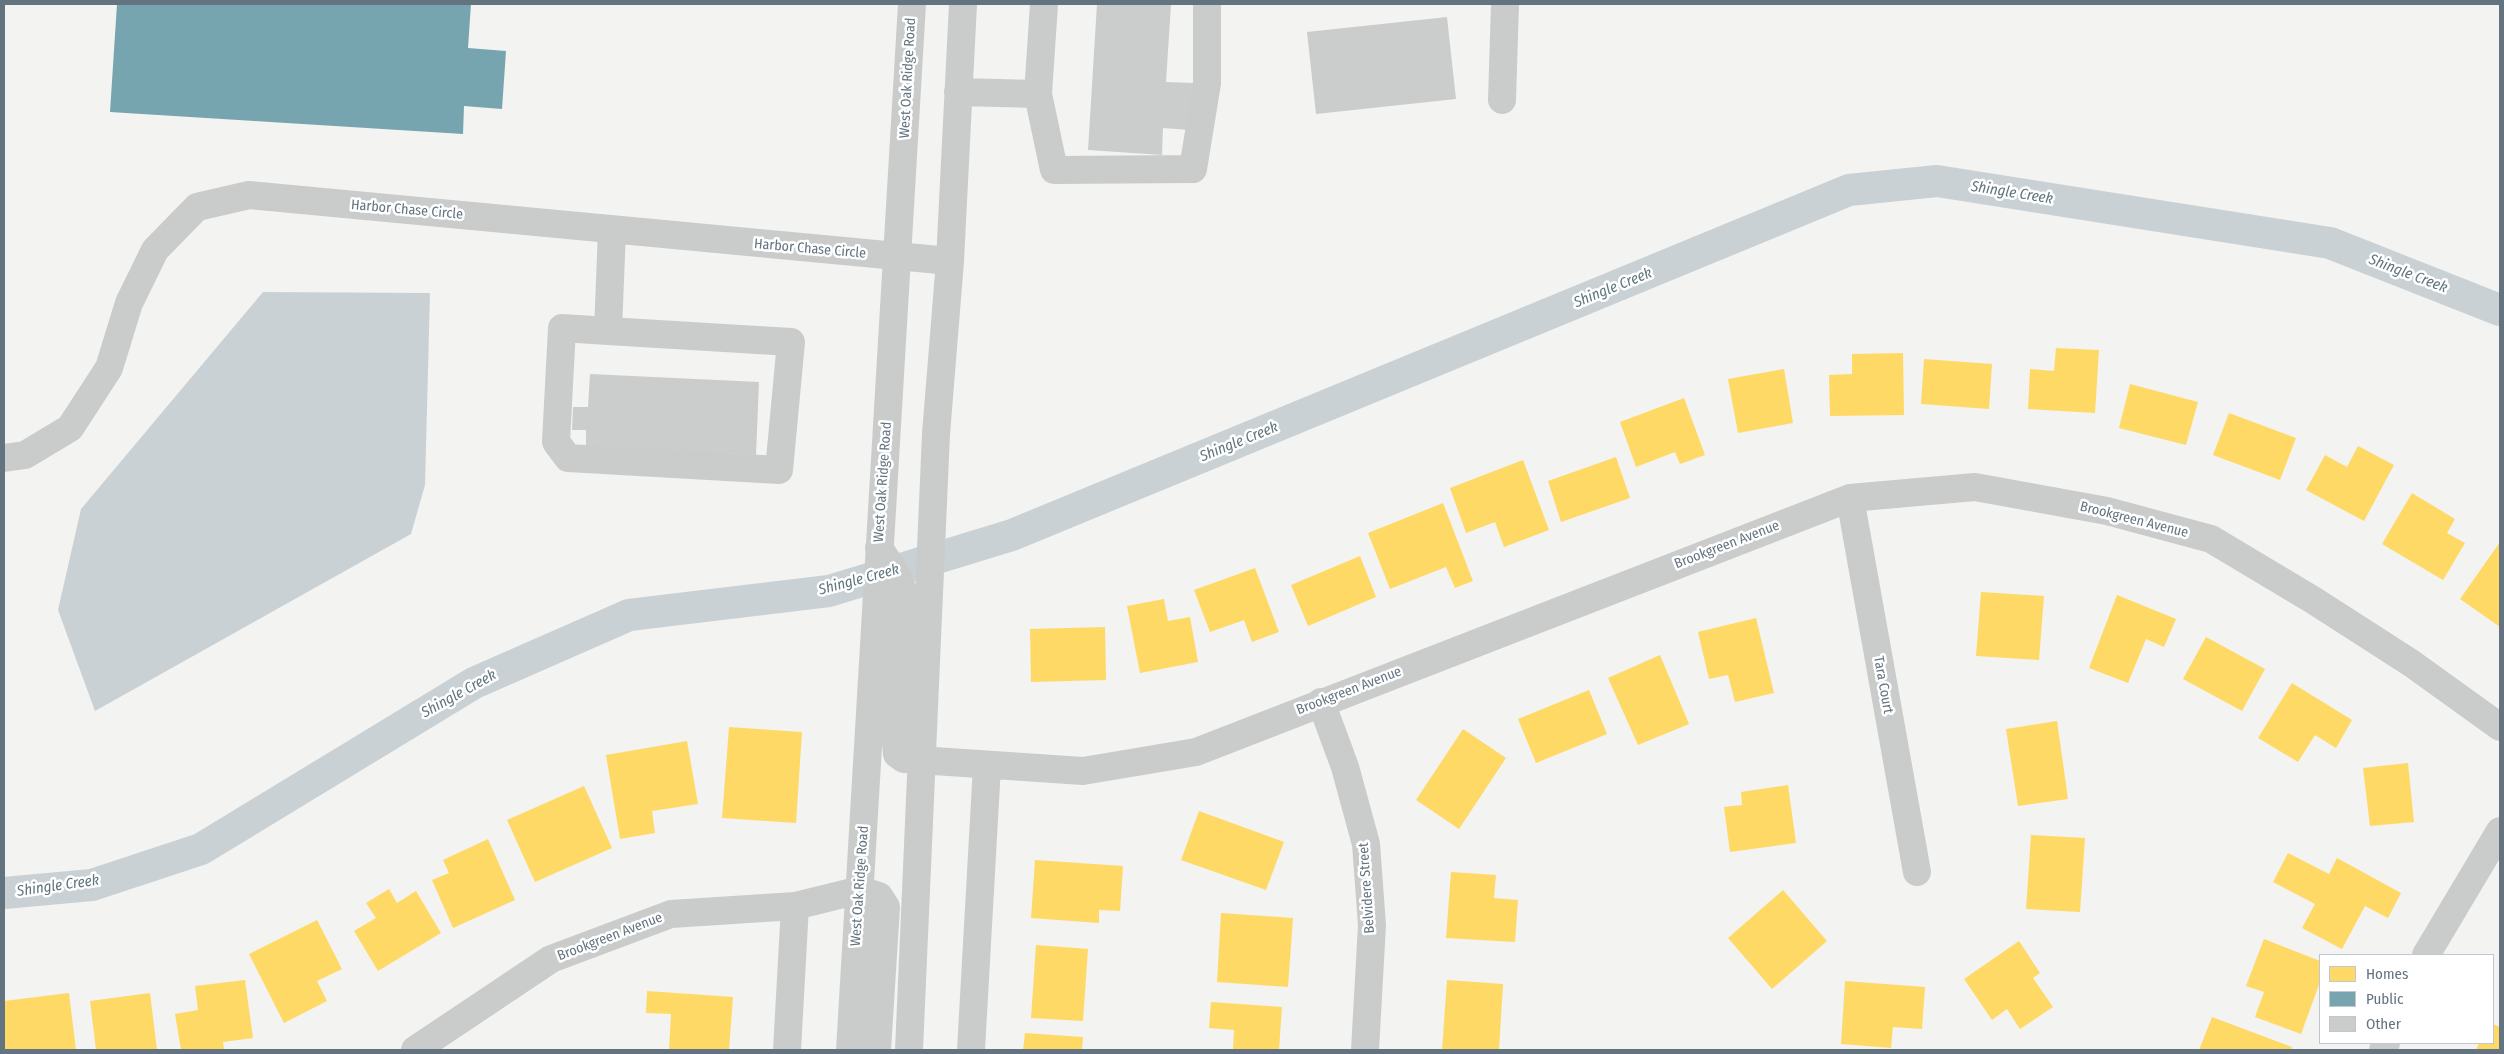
<!DOCTYPE html>
<style>
body{margin:0}
#map{position:relative;width:2504px;height:1054px;overflow:hidden;background:#f3f3f1;font-family:"Fira Sans Condensed",sans-serif}
canvas{display:block}
.frame{position:absolute;inset:0;border:5px solid #637480;pointer-events:none}
.legend{position:absolute;left:2319px;top:954px;width:175px;height:90px;box-sizing:border-box;background:#fff;border:1px solid #c1c7cc;margin:0;padding:6px 9px;list-style:none;font-size:15px;color:#637480}
.legend li{display:flex;align-items:center;gap:10px;height:25px}
.legend b{width:25px;border:1px solid #c1c7cc}
</style>
<div id="map">
<canvas width="2504" height="1054"></canvas>
<div class="frame"></div>
<ul class="legend">
<li><b style="height:14px;background:#ffd966"></b>Homes</li>
<li><b style="height:14px;background:#76a5af"></b>Public</li>
<li><b style="height:14px;background:#cbcccc"></b>Other</li>
</ul>
</div>
<script>
const c = document.querySelector('canvas').getContext('2d');
c.lineJoin = 'round';
function paint(path, color) { c.fillStyle = color; c.fill(path, 'evenodd'); }
const shape = rows => new Path2D(rows.map(r => 'M' + r).join(''));
function trace(path, color, width, dash) { c.strokeStyle = color; c.lineWidth = width; c.lineCap = dash ? 'butt' : 'round'; c.setLineDash(dash || []); c.stroke(path); }
function drawText(font, color, halo, rows, align = 'center') {
  c.font = font + ' "Fira Sans Condensed",sans-serif'; c.lineWidth = 5; c.setLineDash([]); c.textBaseline = 'middle'; c.strokeStyle = halo; c.fillStyle = color; for (const [text, x, y, turn = 0] of rows) {
    c.save(); c.translate(x, y); c.rotate((+turn || 0) * Math.PI / 180); c.textAlign = isNaN(turn) ? turn : align; if (halo) c.strokeText(text, 0, 0); c.fillText(text, 0, 0); c.restore();
  }
}
paint(shape([
 [263,292,430,293,425,485,411,534,95,711,58,610,81,509]
]), '#cad1d4');
paint(shape([
 [2056,348,2099,350,2095,413,2028,409,2030,369,2054,371],
 [1903,353,1904,415,1830,416,1829,375,1852,374,1852,354],
 [1924,359,1992,364,1989,409,1921,404],
 [1784,369,1793,423,1738,433,1728,379],
 [2130,384,2198,402,2186,445,2119,428],
 [1684,398,1705,455,1680,464,1675,452,1636,467,1620,422],
 [2229,413,2296,438,2280,480,2213,455],
 [2358,446,2394,465,2364,521,2306,490,2325,455,2347,467],
 [1616,457,1630,498,1561,522,1548,481],
 [1523,460,1549,530,1504,547,1495,522,1466,533,1450,488],
 [2412,493,2455,519,2447,533,2465,543,2443,580,2382,544],
 [1443,503,1473,581,1455,588,1446,567,1390,589,1368,533],
 [2500,542,2500,627,2460,599],
 [1360,556,1376,597,1308,626,1291,585],
 [1255,568,1279,632,1252,642,1244,620,1210,632,1194,590],
 [1981,592,2044,596,2039,660,1976,656],
 [2117,595,2176,619,2164,647,2146,639,2128,683,2089,668],
 [1164,599,1168,621,1190,617,1198,662,1140,673,1127,606],
 [1756,618,1774,693,1735,702,1728,675,1709,679,1698,632],
 [1105,627,1106,680,1031,682,1030,629],
 [2206,637,2265,669,2242,711,2183,679],
 [1660,655,1689,724,1638,745,1608,678],
 [2292,683,2352,720,2336,748,2315,735,2298,762,2258,738],
 [1589,690,1607,734,1536,763,1518,719],
 [2057,721,2068,799,2018,806,2006,729],
 [729,727,802,732,796,823,722,818],
 [1463,729,1506,758,1459,829,1416,800],
 [687,741,698,804,652,811,655,833,620,839,606,755],
 [2408,763,2414,822,2370,826,2363,768],
 [1788,785,1796,843,1730,852,1724,807,1742,805,1741,792],
 [584,786,612,848,535,882,507,820],
 [1199,811,1284,842,1266,890,1181,860],
 [2031,835,2085,838,2080,912,2026,909],
 [488,839,515,900,453,928,432,880,449,873,443,860],
 [2288,853,2329,874,2337,858,2401,893,2388,918,2365,906,2342,949,2302,928,2315,904,2273,882],
 [1035,860,1123,866,1120,911,1099,910,1099,923,1031,918],
 [1451,872,1496,875,1494,898,1518,900,1515,942,1446,938],
 [389,889,397,903,416,891,441,933,378,971,354,931,376,918,366,903],
 [1783,890,1827,941,1772,989,1728,938],
 [1221,913,1293,918,1288,987,1217,982],
 [317,920,342,969,317,981,327,1001,284,1023,249,954],
 [2264,939,2320,961,2320,982,2301,1034,2255,1017,2264,992,2246,986],
 [2019,941,2040,973,2033,978,2053,1007,2020,1029,2007,1009,1992,1020,1964,979],
 [1036,945,1088,949,1083,1021,1031,1018],
 [245,980,253,1038,223,1042,224,1050,181,1050,175,1014,198,1010,195,986],
 [1447,980,1503,984,1499,1050,1442,1050],
 [1845,981,1925,987,1922,1029,1893,1027,1891,1048,1841,1044],
 [647,991,733,997,729,1050,669,1050,671,1014,646,1013],
 [69,993,76,1050,4,1050,4,1001],
 [150,993,157,1050,96,1050,90,1001],
 [1211,1002,1282,1007,1279,1050,1233,1050,1234,1030,1209,1028],
 [2212,1017,2292,1047,2291,1050,2199,1050],
 [2493,1024,2500,1027,2500,1050,2476,1050,2479,1043,2493,1043],
 [1025,1033,1083,1037,1082,1050,1023,1050]
]), '#ffd966');
paint(shape([
 [117,4,471,4,468,48,506,51,502,109,464,106,463,134,110,112]
]), '#76a5af');
trace(shape([
 [4,893,92,885,201,849,474,683,629,615,829,591,1012,535,1849,190,1937,181,2330,243,2500,310]
]), '#cad1d4', 32);
paint(shape([
 [1097,4,1171,4,1166,82,1194,83,1191,130,1163,128,1162,155,1088,150],
 [1447,17,1456,99,1316,114,1307,32],
 [590,374,759,382,756,455,586,446,586,430,572,430,573,407,588,407]
]), '#cbcccc');
trace(shape([
 [958,92,1038,94,1044,4],
 [1038,94,1054,170,1193,169,1207,83,1207,4],
 [1502,100,1505,4],
 [608,331,562,328,556,442,568,458,779,470,791,342,608,331,612,230],
 [4,458,25,455,70,428,109,368,129,303,155,250,197,207,249,195,950,261],
 [1850,498,1917,872],
 [879,548,898,576,902,589,903,626,896,743,897,754,904,759,1083,771,1196,752,1850,498,1975,487,2107,511,2211,539,2313,600,2411,663,2500,727],
 [1321,702,1345,767,1366,844,1372,925,1365,1050],
 [2426,955,2500,831],
 [415,1050,551,959,671,914,795,906,860,890,879,896,886,907,877,1050],
 [787,1050,795,906],
 [850,1050,912,4],
 [909,1050,936,434,950,261,963,4],
 [971,1050,987,766],
 [2383,1050,2386,1043]
]), '#cacccc', 28);
drawText('14px', '#637480', '#fff', [
 ["West Oak Ridge Road",908,78,-87],
 ["Harbor Chase Circle",407,210,5],
 ["Harbor Chase Circle",810,249,5],
 ["West Oak Ridge Road",883,482,-86],
 ["Brookgreen Avenue",2134,520,14],
 ["Brookgreen Avenue",1727,545,-21],
 ["Tara Court",1883,685,80],
 ["Brookgreen Avenue",1349,691,-21],
 ["West Oak Ridge Road",860,886,-86],
 ["Belvidere Street",1367,888,-94],
 ["Brookgreen Avenue",610,937,-21]
]);
drawText('italic 15px', '#5f767e', '#fff', [
 ["Shingle Creek",2012,193,9],
 ["Shingle Creek",2408,274,21],
 ["Shingle Creek",1613,288,-22],
 ["Shingle Creek",1239,442,-22],
 ["Shingle Creek",859,580,-15],
 ["Shingle Creek",459,694,-29],
 ["Shingle Creek",58,886,-8]
]);
</script>
